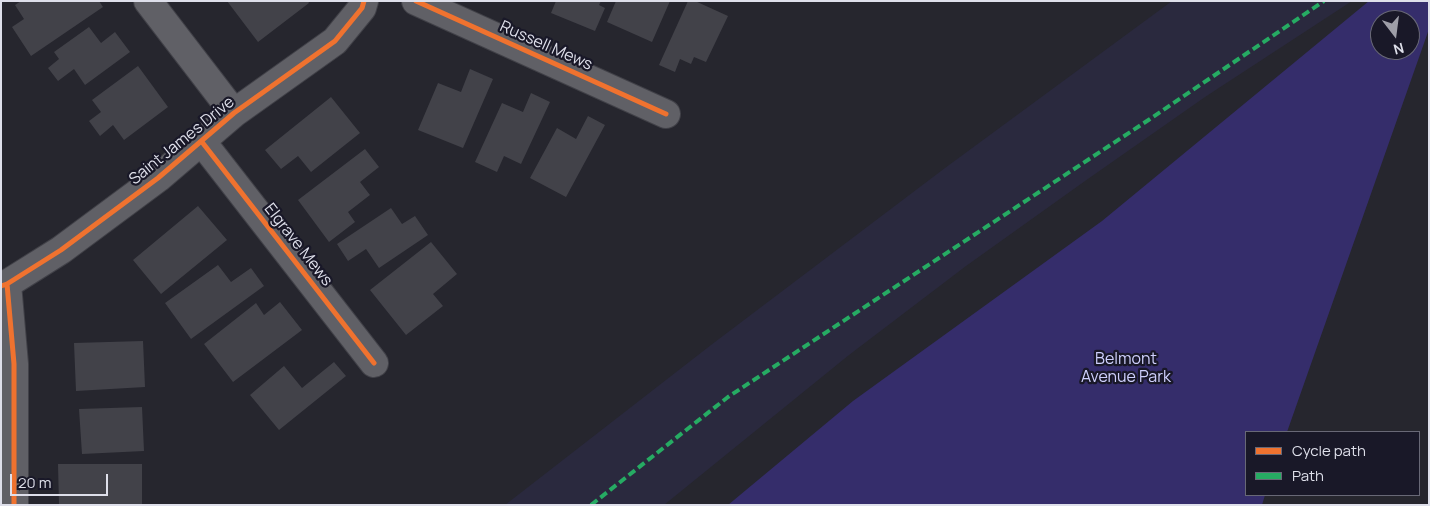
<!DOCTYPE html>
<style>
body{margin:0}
#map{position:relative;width:1430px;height:506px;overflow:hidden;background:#26262e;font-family:Manrope,sans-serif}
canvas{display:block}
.frame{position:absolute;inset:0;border:2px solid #dedfea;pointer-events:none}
.legend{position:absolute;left:1245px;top:431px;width:175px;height:65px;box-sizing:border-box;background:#191828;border:1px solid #686876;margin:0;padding:6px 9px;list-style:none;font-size:15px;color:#dedfea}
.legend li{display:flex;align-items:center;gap:10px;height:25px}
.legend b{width:25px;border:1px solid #686876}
.north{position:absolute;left:1370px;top:10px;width:50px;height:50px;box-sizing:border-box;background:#191828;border:1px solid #686876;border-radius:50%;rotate:165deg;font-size:14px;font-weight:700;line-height:20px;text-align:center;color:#dedfea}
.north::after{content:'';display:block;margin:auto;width:18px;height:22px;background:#9e9ea8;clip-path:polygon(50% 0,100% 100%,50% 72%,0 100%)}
.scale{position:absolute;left:10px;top:474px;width:98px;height:22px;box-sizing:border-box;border:2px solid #dedfea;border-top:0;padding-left:6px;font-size:15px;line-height:18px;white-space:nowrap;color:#dedfea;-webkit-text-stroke:4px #191828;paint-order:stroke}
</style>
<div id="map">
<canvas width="1430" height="506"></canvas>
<div class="frame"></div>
<ul class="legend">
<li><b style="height:6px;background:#ef722f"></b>Cycle path</li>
<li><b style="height:6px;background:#26ab63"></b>Path</li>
</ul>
<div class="north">N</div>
<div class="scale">20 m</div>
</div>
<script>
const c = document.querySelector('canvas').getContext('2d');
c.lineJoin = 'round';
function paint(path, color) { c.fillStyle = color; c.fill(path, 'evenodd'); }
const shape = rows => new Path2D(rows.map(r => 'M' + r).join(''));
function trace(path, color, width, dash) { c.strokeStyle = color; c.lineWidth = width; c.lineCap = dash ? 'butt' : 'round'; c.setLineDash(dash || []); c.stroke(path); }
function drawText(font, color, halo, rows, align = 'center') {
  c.font = font + ' Manrope,sans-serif'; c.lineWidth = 4.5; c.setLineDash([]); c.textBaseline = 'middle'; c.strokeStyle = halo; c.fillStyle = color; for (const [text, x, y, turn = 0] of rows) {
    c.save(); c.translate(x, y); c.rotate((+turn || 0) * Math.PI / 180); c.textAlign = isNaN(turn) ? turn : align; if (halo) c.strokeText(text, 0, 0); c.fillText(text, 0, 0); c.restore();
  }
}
paint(shape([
 [1172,1,1352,1,1205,97,1085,181,966,266,849,355,664,505,505,505,711,345,945,168]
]), '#2a293e');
paint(shape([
 [1369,1,1429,1,1429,29,1287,432,1246,432,1246,495,1265,495,1262,505,728,505,853,401,1102,221],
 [1380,20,1410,20,1410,50,1380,50]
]), '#352d6b');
paint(shape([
 [21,1,99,1,103,7,31,56,12,27,24,19,15,5],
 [227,1,308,1,309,3,258,42],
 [556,1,601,1,599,5,605,8,595,31,551,13],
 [616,1,670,1,652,42,607,22],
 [688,1,695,1,728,16,706,62,694,57,691,64,680,59,675,72,659,65],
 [89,27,101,43,115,32,130,52,85,85,74,69,58,81,48,68,59,59,54,52],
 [138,66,168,107,124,140,113,125,100,136,89,121,101,112,92,100],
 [470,69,493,79,463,148,418,130,438,83,461,92],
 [531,93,550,102,521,164,504,156,497,172,475,162,502,103,523,112],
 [331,97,360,133,311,172,298,156,281,169,265,150],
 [588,116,605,125,566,197,530,178,557,128,576,139],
 [365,149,379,167,360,182,370,195,348,212,355,222,329,242,298,200],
 [198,206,227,240,161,294,133,260],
 [391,208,402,224,415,216,428,235,379,268,366,249,348,261,337,244],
 [431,242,457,274,433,294,443,306,406,335,370,290],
 [218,265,231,282,251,268,264,286,191,339,165,303],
 [280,302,302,330,233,382,204,344,256,303,264,315],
 [143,341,145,387,76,391,74,343],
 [334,362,346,376,279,430,250,395,284,366,302,388],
 [142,407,144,451,82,454,79,409],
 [58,464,142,464,142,505,59,505]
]), '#424249');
const minor = shape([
 [148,1,234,113],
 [416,1,666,114],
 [202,142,374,363],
 [7,284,14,364,14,505],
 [1,286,7,284,61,250,158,178,234,113,335,41,362,8,364,1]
]);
trace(minor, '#414148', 30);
trace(minor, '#606066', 28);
trace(shape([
 [591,505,728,397,1150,119,1324,1]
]), '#26ab63', 4, [8, 4]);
trace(shape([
 [416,1,666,114],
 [202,142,374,363],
 [7,284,14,364,14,505],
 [1,286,7,284,61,250,158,178,234,113,335,41,362,8,364,1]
]), '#ef722f', 5);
drawText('16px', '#dedfea', '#191828', [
 ["Russell Mews",546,46,24],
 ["Saint James Drive",182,141,-39],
 ["Elgrave Mews",298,245,52]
]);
drawText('16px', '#cfd0fd', '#191828', [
 ["Belmont",1126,360],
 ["Avenue Park",1126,378]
]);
</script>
